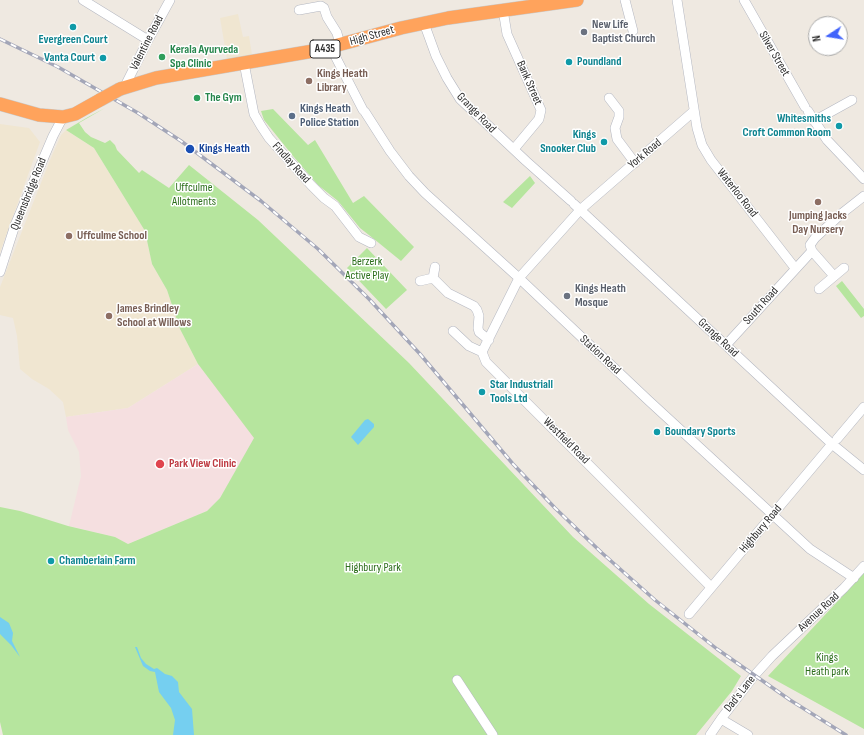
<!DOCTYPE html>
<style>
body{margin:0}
#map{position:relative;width:864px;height:735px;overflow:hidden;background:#efe9e1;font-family:"Sofia Sans Condensed",sans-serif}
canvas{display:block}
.north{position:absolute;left:808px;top:16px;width:40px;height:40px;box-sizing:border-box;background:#fff;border:1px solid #ababab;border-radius:50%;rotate:258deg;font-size:11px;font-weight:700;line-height:16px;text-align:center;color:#2e2e2e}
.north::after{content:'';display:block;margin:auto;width:14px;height:18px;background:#4264fb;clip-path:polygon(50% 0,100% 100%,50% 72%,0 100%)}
</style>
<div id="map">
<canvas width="864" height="735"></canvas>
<div class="north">N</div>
</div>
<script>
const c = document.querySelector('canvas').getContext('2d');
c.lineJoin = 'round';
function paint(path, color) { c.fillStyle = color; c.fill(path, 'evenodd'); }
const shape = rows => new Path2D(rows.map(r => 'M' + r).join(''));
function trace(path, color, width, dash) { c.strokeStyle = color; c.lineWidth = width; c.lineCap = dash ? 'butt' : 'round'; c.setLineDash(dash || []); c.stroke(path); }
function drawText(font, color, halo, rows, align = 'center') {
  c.font = font + ' "Sofia Sans Condensed",sans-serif'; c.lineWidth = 3; c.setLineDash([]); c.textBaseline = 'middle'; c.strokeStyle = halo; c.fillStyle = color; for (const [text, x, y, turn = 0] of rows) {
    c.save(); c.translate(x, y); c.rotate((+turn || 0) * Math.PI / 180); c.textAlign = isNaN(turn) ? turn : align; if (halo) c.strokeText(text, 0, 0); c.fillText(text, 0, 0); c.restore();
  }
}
paint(shape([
 [238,14,243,37,249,36,252,55,227,59,220,18],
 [0,124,29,128,40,142,0,252],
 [66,130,94,148,145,231,152,264,167,290,180,329,198,364,128,408,66,417,63,402,49,389,32,379,20,369,17,336,13,318,0,315,0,287,50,160,61,135]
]), '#f0e6d1');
paint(shape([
 [198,364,255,438,220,498,207,511,128,544,115,537,69,526,81,476,79,452,68,430,66,417,128,408]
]), '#f5dfe0');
paint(shape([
 [105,108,79,123,85,132,91,137,105,143,110,140,115,145,117,150,139,173,142,170,169,188,189,165,258,220,409,363,573,537,649,604,741,676,732,691,696,735,3,735,0,722,0,507,20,511,68,526,115,537,128,544,207,511,220,498,254,438,198,364,180,329,167,290,152,264,145,231,94,148,66,130,88,117],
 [273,109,308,145,315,140,353,203,364,196,414,247,401,261,374,239,360,228,338,201,318,185,293,156,264,120,261,111],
 [530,176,535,183,512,208,503,202],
 [367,248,407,290,386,309,347,268],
 [842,281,864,309,864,316,861,318,836,286],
 [864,573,864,729,768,676]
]), '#b6e59e');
paint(shape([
 [368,419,374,424,374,427,358,445,351,437,365,420],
 [0,617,9,623,13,633,12,641,20,657,11,645,0,634],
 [135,647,137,647,141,658,146,664,154,669,157,668,165,674,172,676,178,682,179,692,192,709,194,735,173,735,175,720,171,708,159,692,155,672,150,671,143,666]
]), '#75cff0');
const minor = shape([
 [83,0,148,40],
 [625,0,633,31],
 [677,0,697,128,702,145,711,160,795,268],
 [744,0,805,107],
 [299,10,321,6,324,8,327,17,337,33,340,45],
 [503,10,507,34,541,110,539,119,514,149],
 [424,23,436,56,447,78,460,99,526,161,571,201],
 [331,48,363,110],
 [244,63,254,114,261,126,269,138,311,185,324,198,335,206,359,237,371,243],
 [127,86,127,82,148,40,170,0],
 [609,98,619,111,619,117,615,128,617,139,635,163],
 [694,111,580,210,519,278,482,352,486,362,711,587],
 [808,111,827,140,864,179],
 [365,112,390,151,409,176,425,193,519,278,648,400,810,549,854,578],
 [814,121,852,100],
 [574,204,832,444,864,470],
 [0,272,15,225,53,136,63,117],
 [834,276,812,251,810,245,815,238,841,214,864,196],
 [433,278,448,293,474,306,477,310,479,316,478,328,479,332,489,340],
 [420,281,433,278,435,267],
 [819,289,844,268],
 [453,331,469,346,482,352],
 [726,345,812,251],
 [837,439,864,407],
 [689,614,832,444],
 [457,680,493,735],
 [721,719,748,735],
 [710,735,721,719,753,677,772,656,844,588,864,566]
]);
const highway = shape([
 [120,89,156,78,319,50,401,28,448,18,577,0],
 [0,104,39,115,63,117,75,114,100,100]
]);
trace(minor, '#b4b7c1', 10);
trace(highway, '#c9c9c9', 14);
trace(minor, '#fff', 9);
trace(highway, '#ffa35c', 13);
const rail = shape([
 [0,39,58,67,138,113,181,141,261,201,318,249,369,299,420,354,513,464,555,508,602,553,655,600,717,649,790,700,846,735]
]);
trace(rail, '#a3a6b8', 3.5);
trace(rail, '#fff', 2, [6]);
const highwayBridge = shape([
 [100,100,120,89]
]);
trace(highwayBridge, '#c9c9c9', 14, []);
trace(highwayBridge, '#ffa35c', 13);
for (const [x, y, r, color] of [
 [73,27,4,"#0f9aa8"],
 [584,32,4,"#6b7280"],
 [162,57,4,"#2e9e5b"],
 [103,58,4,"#0f9aa8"],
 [569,62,4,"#0f9aa8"],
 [309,81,4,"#8d6e63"],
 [197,98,4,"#2e9e5b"],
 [292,116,4,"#5c6f8a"],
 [839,126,4,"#0f9aa8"],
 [604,142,4,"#0f9aa8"],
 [190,149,5,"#1a4fb4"],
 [818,202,4,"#8d6e63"],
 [69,236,4,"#8d6e63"],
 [567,296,4,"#6b7280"],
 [109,316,4,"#8d6e63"],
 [482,392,4,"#0f9aa8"],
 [657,432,4,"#0f9aa8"],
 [160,464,5,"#e0444e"],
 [51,561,4,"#0f9aa8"]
]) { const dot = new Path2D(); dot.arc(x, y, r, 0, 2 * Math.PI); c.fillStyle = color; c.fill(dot); trace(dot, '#fff', 1.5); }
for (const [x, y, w] of [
 [325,49,30]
]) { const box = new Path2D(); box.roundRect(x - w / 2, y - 9, w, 18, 3); c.fillStyle = '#fff'; c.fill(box); trace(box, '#2e2e2e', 1); }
drawText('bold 11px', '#2e2e2e', null, [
 ["A435",325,49]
]);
drawText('bold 12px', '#5b616d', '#fff', [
 ["New Life",592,25],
 ["Baptist Church",592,39],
 ["Kings Heath",575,289],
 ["Mosque",575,303]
], 'left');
drawText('12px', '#2e2e2e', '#fff', [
 ["High Street",372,36,-16],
 ["Valentine Road",147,43,-63],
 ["Silver Street",774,54,60],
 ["Bank Street",529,83,66],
 ["Grange Road",476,113,46],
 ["York Road",645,154,-40],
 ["Findlay Road",291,163,48],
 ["Waterloo Road",737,193,52],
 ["Queensbridge Road",29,194,-68],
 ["South Road",761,306,-48],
 ["Grange Road",718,338,43],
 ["Station Road",600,355,43],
 ["Westfield Road",566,441,45],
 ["Highbury Road",761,529,-50],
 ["Avenue Road",819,612,-43],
 ["Dad's Lane",740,694,-52]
]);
drawText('bold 12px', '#0d838f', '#fff', [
 ["Evergreen Court",73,40,"center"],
 ["Vanta Court",95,58,"right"],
 ["Poundland",577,62],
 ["Whitesmiths",831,119,"right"],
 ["Croft Common Room",831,133,"right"],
 ["Kings",596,135,"right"],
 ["Snooker Club",596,149,"right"],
 ["Star Industriall",490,385],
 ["Tools Ltd",490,399],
 ["Boundary Sports",665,432],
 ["Chamberlain Farm",59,561]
], 'left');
drawText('bold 12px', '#27864d', '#fff', [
 ["Kerala Ayurveda",170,50],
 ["Spa Clinic",170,64],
 ["The Gym",205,98]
], 'left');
drawText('bold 12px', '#785e54', '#fff', [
 ["Kings Heath",317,74],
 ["Library",317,88],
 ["Jumping Jacks",818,216,"center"],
 ["Day Nursery",818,230,"center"],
 ["Uffculme School",77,236],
 ["James Brindley",117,309],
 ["School at Willows",117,323]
], 'left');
drawText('bold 12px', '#4e5e75', '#fff', [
 ["Kings Heath",300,109],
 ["Police Station",300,123]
], 'left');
drawText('bold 12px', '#164399', '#fff', [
 ["Kings Heath",199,149]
], 'left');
drawText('12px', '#2c6e1b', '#fff', [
 ["Uffculme",194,188],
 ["Allotments",194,202],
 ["Berzerk",367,262],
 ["Active Play",367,276],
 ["Highbury Park",373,568],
 ["Kings",827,658],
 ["Heath park",827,672]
]);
drawText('bold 12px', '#be3a42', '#fff', [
 ["Park View Clinic",169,464]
], 'left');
</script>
